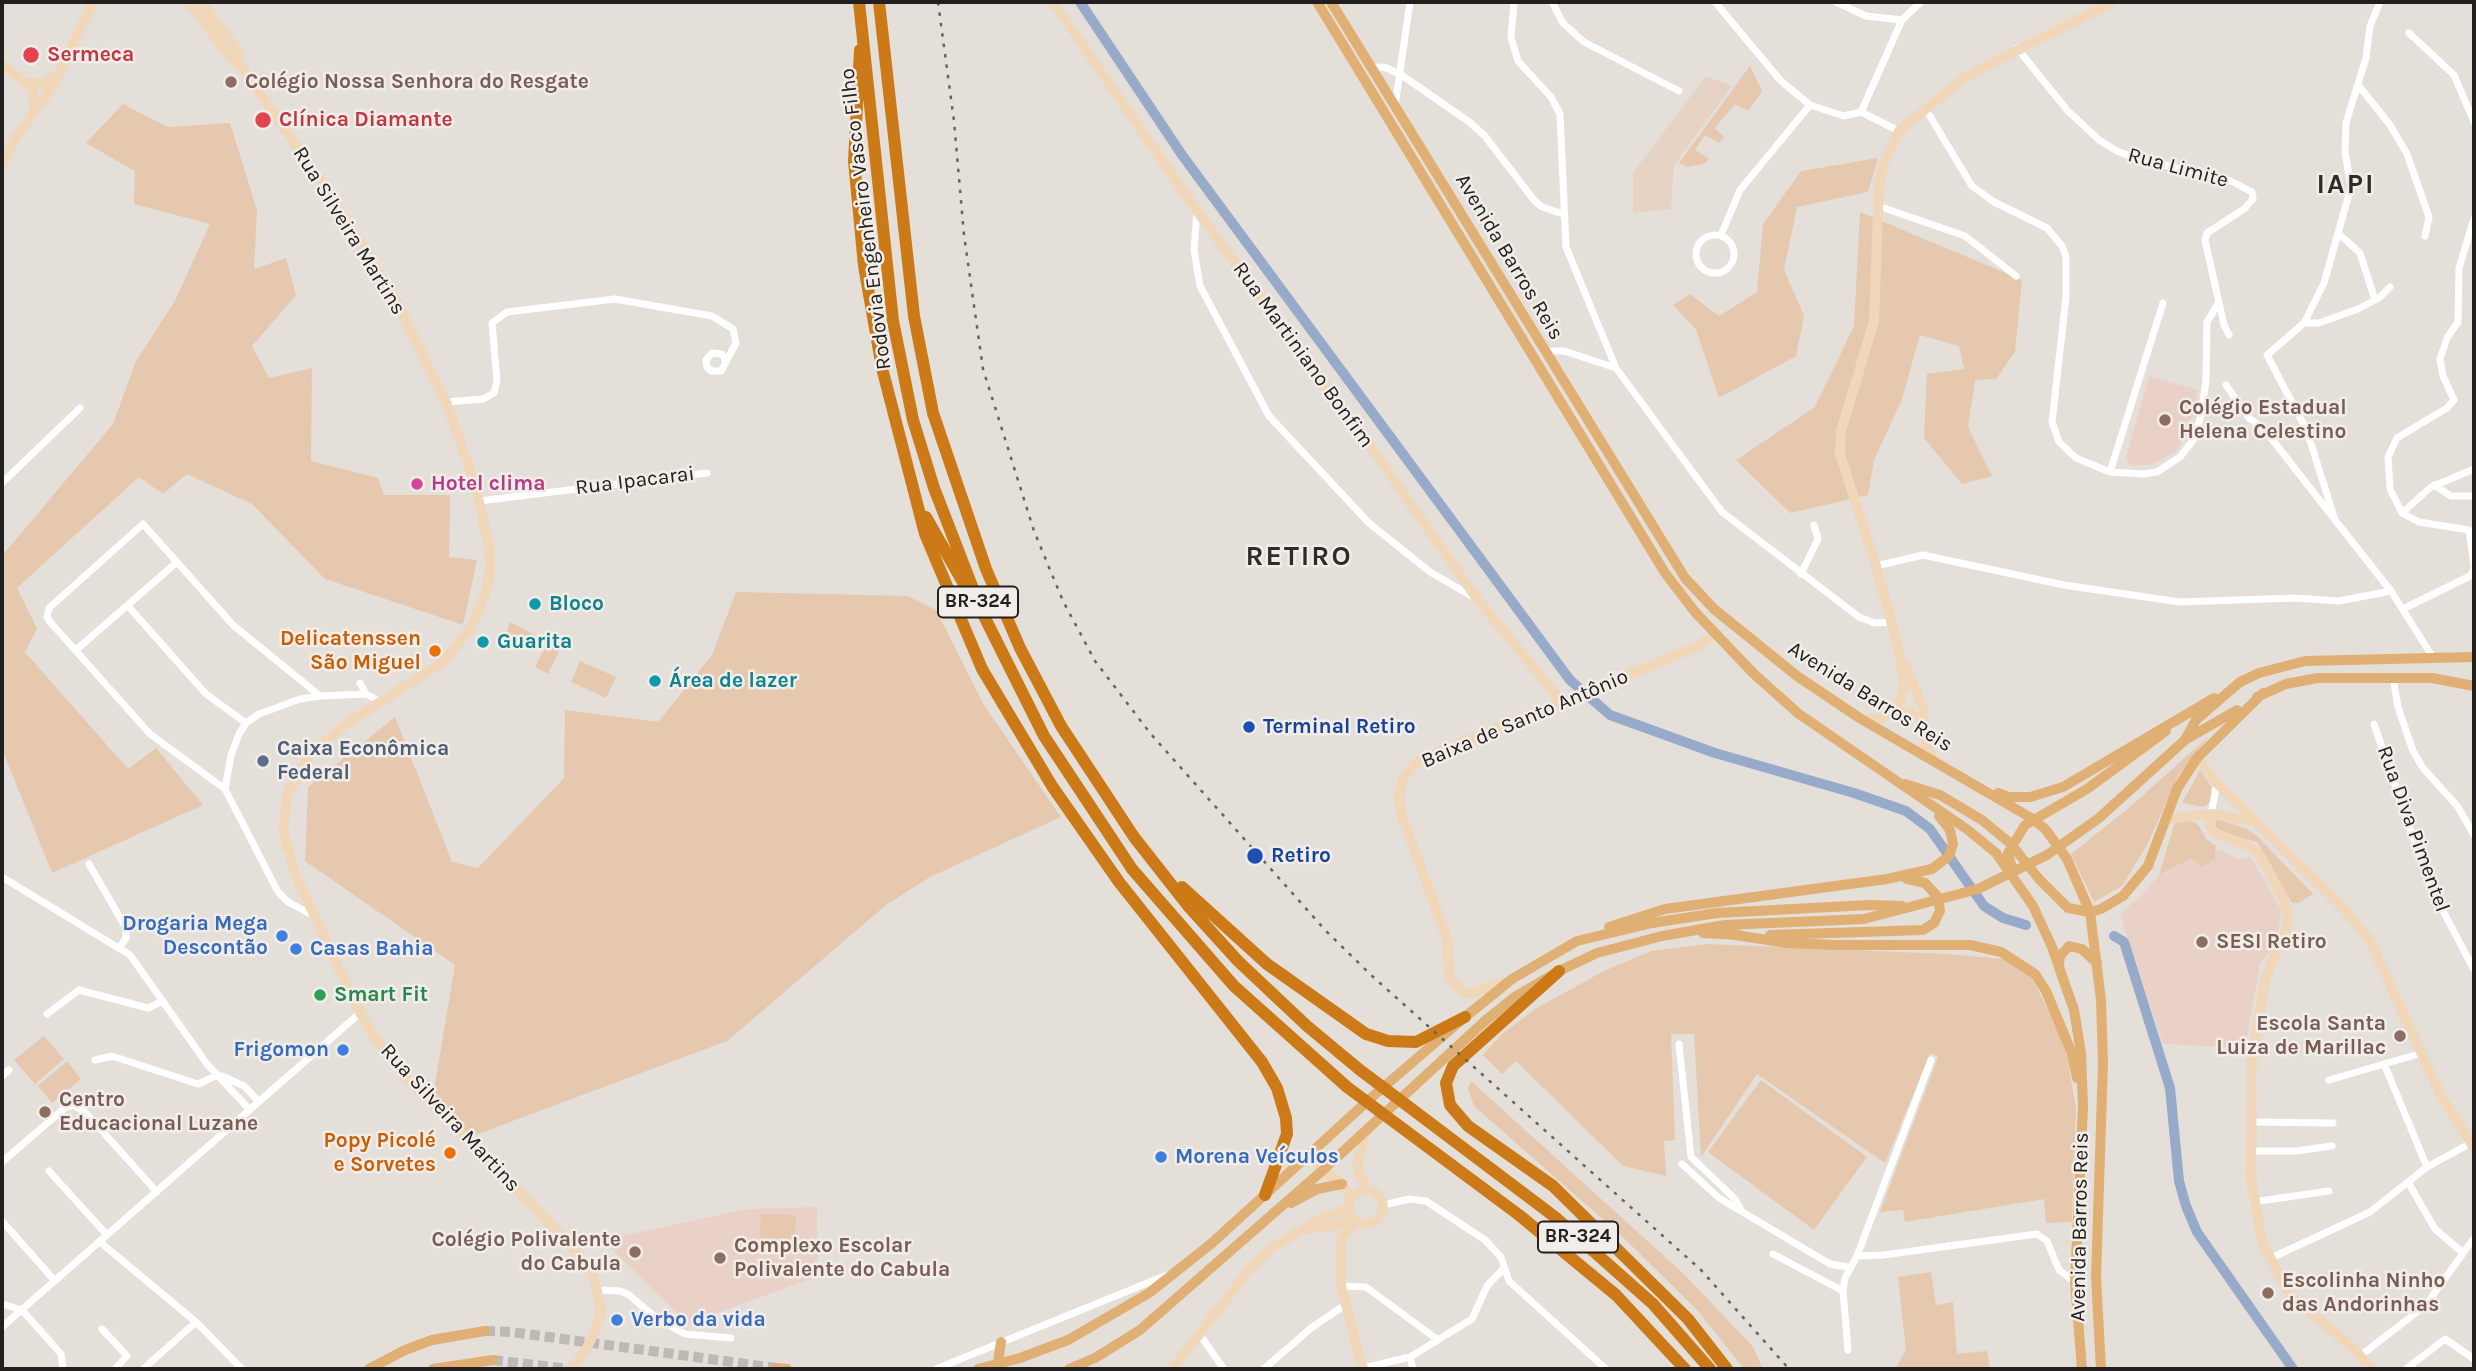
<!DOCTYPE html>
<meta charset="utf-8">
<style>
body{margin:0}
#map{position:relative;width:2476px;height:1371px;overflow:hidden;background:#e5dfda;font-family:Karla,sans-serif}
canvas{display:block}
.frame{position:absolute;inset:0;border:4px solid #21201e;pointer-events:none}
</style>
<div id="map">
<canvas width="2476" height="1371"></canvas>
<div class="frame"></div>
</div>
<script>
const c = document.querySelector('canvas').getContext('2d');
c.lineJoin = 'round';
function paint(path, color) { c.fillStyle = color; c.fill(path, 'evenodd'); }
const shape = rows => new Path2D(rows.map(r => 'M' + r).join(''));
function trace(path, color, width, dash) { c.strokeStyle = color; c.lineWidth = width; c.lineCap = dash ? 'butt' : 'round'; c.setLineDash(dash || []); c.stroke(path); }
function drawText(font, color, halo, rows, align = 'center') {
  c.font = font + ' Karla,sans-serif'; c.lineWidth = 5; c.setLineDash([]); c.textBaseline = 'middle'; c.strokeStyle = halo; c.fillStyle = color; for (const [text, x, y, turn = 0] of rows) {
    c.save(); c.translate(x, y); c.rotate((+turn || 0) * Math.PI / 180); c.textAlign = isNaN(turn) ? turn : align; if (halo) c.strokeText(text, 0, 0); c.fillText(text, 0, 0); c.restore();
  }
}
paint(shape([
 [1706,76,1732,86,1674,165,1671,209,1633,213,1633,173]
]), '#e6d3c3');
paint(shape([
 [2149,376,2198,390,2195,411,2177,451,2151,465,2131,466,2126,458],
 [2217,849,2238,859,2251,857,2281,910,2278,934,2271,951,2260,963,2245,1048,2163,1044,2120,914,2144,893,2159,875,2192,858,2215,859],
 [817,1207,818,1276,688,1324,603,1240,747,1209]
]), '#e9d1c7');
paint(shape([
 [1750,66,1762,91,1748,111,1735,104,1715,128,1724,137,1719,143,1705,135,1695,150,1709,159,1704,164,1687,167,1679,163],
 [123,104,168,127,230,123,257,210,254,269,286,258,296,295,252,346,269,378,312,368,311,461,378,478,384,495,450,495,449,557,477,560,463,625,325,579,252,504,187,474,163,494,139,477,17,588,37,629,25,652,128,769,156,748,203,805,52,873,2,749,2,556,113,424,136,361,175,301,210,224,134,204,135,171,86,143],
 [1878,158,1868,192,1797,207,1784,270,1804,316,1796,356,1719,398,1696,330,1673,305,1690,294,1719,316,1757,292,1763,224,1801,171],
 [1860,212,2022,280,2015,352,1996,379,1975,380,1968,427,1992,476,1962,484,1924,438,1927,374,1964,369,1959,346,1920,335,1902,399,1874,460,1868,495,1790,513,1736,460,1815,407,1854,326],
 [736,592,908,596,936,610,984,705,1061,817,930,877,886,905,727,1041,467,1138,432,1102,455,965,305,861,308,787,395,717,452,862,478,868,564,778,565,710,658,722,712,655],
 [510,622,539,637,534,647,528,649,505,637],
 [552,633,565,639,548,674,535,667],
 [580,661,616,677,606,698,571,682],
 [2209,736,2178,776,2147,845,2122,886,2094,902,2071,854,2131,806],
 [2200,770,2211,786,2211,802,2203,807,2182,803],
 [2188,819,2198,825,2207,840,2216,846,2215,859,2202,867,2192,858,2159,875,2174,825,2180,820],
 [2216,819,2245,828,2257,836,2313,894,2299,903,2292,903,2257,842,2222,832,2216,827],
 [1707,944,1948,954,2003,959,2031,977,2054,1021,2066,1052,2076,1108,2072,1222,2046,1223,2044,1199,1905,1222,1903,1210,1880,1212,1938,1057,1930,1053,1885,1163,1757,1074,1701,1157,1694,1034,1671,1034,1675,1140,1664,1141,1666,1176,1623,1166,1516,1061,1502,1074,1483,1055,1502,1034,1535,1009,1602,972,1651,951],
 [44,1036,64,1059,35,1084,14,1060],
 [67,1061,81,1079,52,1103,38,1086],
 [1761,1080,1867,1157,1814,1230,1708,1152],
 [1471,1081,1685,1275,1753,1347,1763,1369,1744,1369,1699,1312,1624,1238,1474,1106,1468,1089],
 [761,1214,796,1215,795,1239,760,1238],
 [1931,1272,1936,1305,1953,1302,1957,1354,1987,1351,1990,1369,1895,1369,1906,1350,1898,1277]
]), '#e5c8ae');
trace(shape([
 [1080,2,1182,155,1570,680,1610,715,1715,753,1854,793,1906,811,1930,829,1984,906,2003,918,2026,925],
 [2114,936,2124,942,2170,1088,2179,1181,2186,1206,2197,1232,2293,1369]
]), '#98aac9', 10);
trace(shape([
 [485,1331,512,1332,776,1368],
 [493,1360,569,1369]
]), '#beb9b4', 10, [10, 5]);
trace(shape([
 [1514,2,1511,37,1518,61,1551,97,1560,114,1566,247,1616,368,1722,512,1859,617,1875,623,1891,622],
 [1552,2,1563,23,1584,42,1679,91],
 [1715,2,1781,81,1810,105,1844,116,1861,112,1899,131],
 [1836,2,1866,16,1902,20],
 [2380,2,2370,26,2366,58,2346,123,2345,152,2351,187,2324,283,2304,323,2267,355,2307,431,2335,520,2391,591,2432,656],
 [2409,33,2454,75,2474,122],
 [2017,48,2067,110,2099,140,2117,151,2135,158,2231,181,2252,192,2253,199,2244,209,2207,233,2205,240,2224,325,2229,335],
 [1371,68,1384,67,1400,74,1468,121,1484,135,1534,200,1542,207,1563,214],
 [2359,86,2390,125,2407,154,2429,217,2425,236],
 [1395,106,1410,2],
 [1925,108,1972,186,1994,202,2047,228,2062,246,2066,257,2066,297,2052,422,2059,442,2076,458,2110,472,2144,474,2157,472,2180,457,2194,439,2201,415,2206,381,2207,322,2219,302],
 [1861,112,1902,20,1921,2],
 [1878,206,1965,236,2016,276],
 [1197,211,1194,250,1200,286,1269,416,1369,523,1430,572,1475,598],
 [2474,219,2459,268,2458,322,2447,338,2440,359,2443,376,2454,400,2447,408,2397,438,2388,457,2390,489,2402,513,2419,522,2469,530,2474,565],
 [2339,234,2360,253,2375,300],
 '1696 254a19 19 0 1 1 38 0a19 19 0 1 1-38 0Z',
 [1721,235,1740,190,1810,105],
 [2304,323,2319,323,2358,309,2379,298,2390,287],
 [1544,351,1564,351,1616,368],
 [2226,385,2249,418,2264,429,2332,516],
 [446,402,483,399,494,393,497,380,492,323,507,312,615,299,712,316,733,329,736,343,721,371,711,371,707,367,706,360,712,353,722,354,725,360],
 [2110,472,2163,303],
 [2,483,80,408],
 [2434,485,2451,496,2474,496],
 [479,501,707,473],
 [2402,513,2431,487,2474,469],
 [1876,566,1923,555,2064,585,2180,602,2295,598,2339,601,2391,591],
 [1801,574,1818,539,1814,525],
 [128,606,206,694,246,723],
 [2403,609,2470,576,2474,569],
 [76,650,177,562],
 [2393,678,2398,707,2413,751,2423,768,2458,807,2474,835],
 [360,683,366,694],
 [2374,724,2429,884,2474,970],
 [225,789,150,734,51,623,47,617,49,608,143,524,233,625,320,696],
 [225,789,231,755,239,734,246,723,259,714,300,699,320,696,366,694,381,702],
 [225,789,278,892,288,902,314,916],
 [2211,814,2217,783],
 [89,864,126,928,126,938,120,947],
 [2,877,130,955,207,1064,250,1110],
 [47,1014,79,990,148,1008,163,1001],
 [1679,1044,1691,1157,1735,1199,1740,1208],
 [95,1060,112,1056,198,1084,218,1075],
 [2385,1066,2427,1167],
 [2,1076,9,1070],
 [222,1076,244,1086,259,1102],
 [2329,1080,2422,1053],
 [2251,1122,2333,1123],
 [2250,1151,2296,1151,2332,1146],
 [2,1162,66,1107,74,1105,86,1113,157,1192],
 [1682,1164,1719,1198,1830,1264,1848,1267],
 [49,1171,107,1235],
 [2408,1182,2435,1229,2462,1252],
 [2253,1202,2329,1191],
 [1383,1205,1409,1199,1426,1201,1485,1240,1501,1257,1509,1281,1606,1369],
 [2,1221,55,1281],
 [100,1242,196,1322,242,1369],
 [1773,1254,1843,1291],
 [1857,1256,1883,1255,2037,1234,2047,1241,2059,1270,2075,1282],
 [2269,1259,2370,1212,2427,1167,2471,1143],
 [1341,1286,1366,1287,1438,1340],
 [599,1290,620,1291,629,1295,656,1318,685,1334,731,1338],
 [2,1304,22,1310,61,1354,63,1369],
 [2,1327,360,1013],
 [102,1329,127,1356,115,1369],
 [1200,1335,1224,1369],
 [1848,1350,1843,1291,1845,1278,1857,1256,1931,1060],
 [2360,1356,2426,1305,2474,1238],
 [1410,1357,1413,1369],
 [1363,1368,1410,1357,1472,1319,1487,1286,1503,1269],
 [143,1369,196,1322],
 [936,1369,1167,1275],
 [1264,1369,1311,1328,1345,1305],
 [2406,1369,2445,1339,2474,1359]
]), '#fff', 7);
trace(shape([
 [188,2,230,57,242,67,328,192,396,301,446,402,474,481,489,545,490,567,488,586,473,625,443,662,346,724,310,754,287,795,283,831,295,874,353,999,372,1034,404,1076,568,1242,593,1276,601,1306,599,1321,586,1350,571,1369],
 [202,2,238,52,241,66],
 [1053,2,1197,211,1375,453,1477,599,1562,702],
 [2,64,32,89,35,109],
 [27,83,43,84,55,76],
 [2,164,16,137,53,86,93,2],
 [1905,664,1923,708,1926,747,1935,761],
 [1896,712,1911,712,1924,723],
 [1861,719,1880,718,1896,712,1905,686,1898,647,1876,566,1840,454,1841,431,1874,321,1879,184,1884,163,1899,131,1965,77,2112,2],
 [2197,758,2217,783,2344,909,2369,939,2440,1094,2474,1148],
 [2211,814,2210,826,2214,833,2251,847,2261,857,2284,900,2289,921,2265,980,2252,1059,2251,1179,2262,1242,2290,1296,2349,1344,2372,1369],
 [2166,819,2211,814,2252,821],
 [1505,982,1470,994,1462,992,1450,978,1447,939,1402,816,1399,795,1403,778,1419,760,1699,646,1715,634],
 [1310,1154,1323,1170,1343,1184,1351,1200],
 '1349 1207a17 17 0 1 1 34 0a17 17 0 1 1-34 0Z',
 [1366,1190,1357,1166,1367,1127],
 [1357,1221,1341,1239,1341,1286,1363,1369],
 [1308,1229,1339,1225,1352,1218],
 [1172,1369,1250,1269,1271,1248,1317,1221,1349,1208]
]), '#f0d7b9', 10);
trace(shape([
 [1317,2,1665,573,1695,612,1754,674,1799,714,1968,830,1996,853,2033,906,2052,947,2074,1010,2081,1053,2083,1106,2075,1282,2082,1369],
 [1331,2,1685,578,1714,609,1797,676,1861,719,2033,819,2046,830,2067,859,2090,912,2101,1000,2103,1063,2096,1277,2101,1369],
 [2257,697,2286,684,2318,678,2432,678,2474,686],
 [2185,740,2237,710],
 [1905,784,1940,795,1982,820,2011,844,2039,879,2068,908,2090,912,2101,909,2123,896,2148,866,2177,789,2197,758,2263,693],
 [1998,793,2009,797,2030,797,2063,787,2214,698],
 [2012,868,2008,853,2025,825,2087,789,2166,731],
 [1609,927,1665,909,1887,879,1932,869,1949,856,1953,844,1950,830,1939,816],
 [1703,933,1740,935],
 [1735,935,1787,943,1837,945,1970,945,2001,952,2035,974,2046,991,2071,1051,2077,1078],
 [1770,935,1923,930,1934,923,1940,911,1938,897,1925,883,1907,879],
 [2059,965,2060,956,2069,946,2082,949,2097,963],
 [1291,1203,1317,1189,1342,1184],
 [776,1368,787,1369],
 [369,1369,405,1350,432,1340,485,1331],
 [433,1369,493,1360],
 [978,1369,1020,1358,1068,1340,1149,1293,1212,1243,1372,1097,1465,1017,1512,979,1577,941,1652,923,1717,913,1869,905,1902,906],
 [997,1369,1001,1342],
 [1069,1369,1095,1358,1140,1330,1323,1170,1486,1020,1516,996,1559,971,1597,953,1662,936,1725,925,1864,919,1978,889,2047,855,2099,818,2185,740,2196,720,2240,682,2259,673,2305,661,2474,657]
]), '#e0af74', 10);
trace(shape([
 [859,2,893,321,913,420,934,488,982,612,1044,736,1132,869,1234,986,1347,1087,1519,1215,1616,1295,1685,1369],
 [879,2,914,316,933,413,986,569,1020,648,1061,726,1134,837,1189,907,1238,961,1307,1026,1360,1070,1555,1217,1653,1304,1710,1369],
 [860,50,854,161,864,266,882,368,925,534,982,669,1052,786,1119,882,1262,1062,1277,1088,1286,1118,1287,1134,1265,1195],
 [926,517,964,584],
 [1182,887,1267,964,1366,1034,1388,1041,1416,1042,1465,1017],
 [1559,971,1453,1066,1446,1083,1450,1105,1468,1126,1553,1186,1688,1319,1727,1369]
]), '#cc7a17', 12);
trace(shape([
 [938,2,954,121,964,235,983,369,1034,531,1063,601,1095,661,1150,733,1326,931,1371,975,1701,1270,1789,1369]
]), '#666360', 2.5, [3.5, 7]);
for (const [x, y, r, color] of [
 [31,55,9,"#e0444e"],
 [231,82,7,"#8d6e63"],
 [263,120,9,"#e0444e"],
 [2165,420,7,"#8d6e63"],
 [417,484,7,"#d1479c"],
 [535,604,7,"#0f9aa8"],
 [483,642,7,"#0f9aa8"],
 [435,651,7,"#e8710a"],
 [655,681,7,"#0f9aa8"],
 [1249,727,7,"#1a4fb4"],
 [263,761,7,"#5c6f8a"],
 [1255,856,9,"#1a4fb4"],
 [282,936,7,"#3f7fe0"],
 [2202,942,7,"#8d6e63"],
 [296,949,7,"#3f7fe0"],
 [320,995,7,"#2e9e5b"],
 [2400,1036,7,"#8d6e63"],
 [343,1050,7,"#3f7fe0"],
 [45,1112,7,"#8d6e63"],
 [450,1153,7,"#e8710a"],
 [1161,1157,7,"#3f7fe0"],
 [635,1252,7,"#8d6e63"],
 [720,1258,7,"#8d6e63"],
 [2268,1293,7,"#8d6e63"],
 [617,1320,7,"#3f7fe0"]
]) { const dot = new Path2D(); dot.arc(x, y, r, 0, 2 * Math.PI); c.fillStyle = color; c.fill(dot); trace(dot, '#f2ede8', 2.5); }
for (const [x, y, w] of [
 [978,602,80],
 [1578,1237,80]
]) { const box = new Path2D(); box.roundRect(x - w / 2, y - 15.5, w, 31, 5); c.fillStyle = '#f2ede8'; c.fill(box); trace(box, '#21201e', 2); }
drawText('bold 19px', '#21201e', null, [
 ["BR-324",978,602],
 ["BR-324",1578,1237]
]);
drawText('bold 21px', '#be3a42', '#f2ede8', [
 ["Sermeca",47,55],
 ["Clínica Diamante",279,120]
], 'left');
drawText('bold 21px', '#785e54', '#f2ede8', [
 ["Colégio Nossa Senhora do Resgate",245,82],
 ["Colégio Estadual",2179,408],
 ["Helena Celestino",2179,432],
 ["SESI Retiro",2216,942],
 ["Escola Santa",2386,1024,"right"],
 ["Luiza de Marillac",2386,1048,"right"],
 ["Centro",59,1100],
 ["Educacional Luzane",59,1124],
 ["Colégio Polivalente",621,1240,"right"],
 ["do Cabula",621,1264,"right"],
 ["Complexo Escolar",734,1246],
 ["Polivalente do Cabula",734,1270],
 ["Escolinha Ninho",2282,1281],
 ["das Andorinhas",2282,1305]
], 'left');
drawText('21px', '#21201e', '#f2ede8', [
 ["Rua Limite",2178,168,15],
 ["Rodovia Engenheiro Vasco Filho",866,219,-97],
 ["Rua Silveira Martins",349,231,58],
 ["Avenida Barros Reis",1509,257,59],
 ["Rua Martiniano Bonfim",1303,355,54],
 ["Rua Ipacarai",635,481,-7],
 ["Avenida Barros Reis",1870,697,32],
 ["Baixa de Santo Antônio",1525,719,-23],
 ["Rua Diva Pimentel",2413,829,70],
 ["Rua Silveira Martins",450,1118,47],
 ["Avenida Barros Reis",2080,1227,-89]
]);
drawText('bold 21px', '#b23c85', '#f2ede8', [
 ["Hotel clima",431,484]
], 'left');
drawText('bold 21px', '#0d838f', '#f2ede8', [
 ["Bloco",549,604],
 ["Guarita",497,642],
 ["Área de lazer",669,681]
], 'left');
drawText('bold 21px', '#c56008', '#f2ede8', [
 ["Delicatenssen",421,639],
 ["São Miguel",421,663],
 ["Popy Picolé",436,1141],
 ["e Sorvetes",436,1165]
], 'right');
drawText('bold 21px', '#164399', '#f2ede8', [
 ["Terminal Retiro",1263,727],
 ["Retiro",1271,856]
], 'left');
drawText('bold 21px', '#4e5e75', '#f2ede8', [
 ["Caixa Econômica",277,749],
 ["Federal",277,773]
], 'left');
drawText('bold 21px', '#366cbe', '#f2ede8', [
 ["Drogaria Mega",268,924,"right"],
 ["Descontão",268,948,"right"],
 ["Casas Bahia",310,949],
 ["Frigomon",329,1050,"right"],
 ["Morena Veículos",1175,1157],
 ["Verbo da vida",631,1320]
], 'left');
drawText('bold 21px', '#27864d', '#f2ede8', [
 ["Smart Fit",334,995]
], 'left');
c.letterSpacing = '2px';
drawText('bold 28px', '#2f2b27', '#f2ede8', [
 ["IAPI",2346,185],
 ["RETIRO",1299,557]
]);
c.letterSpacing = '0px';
</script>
